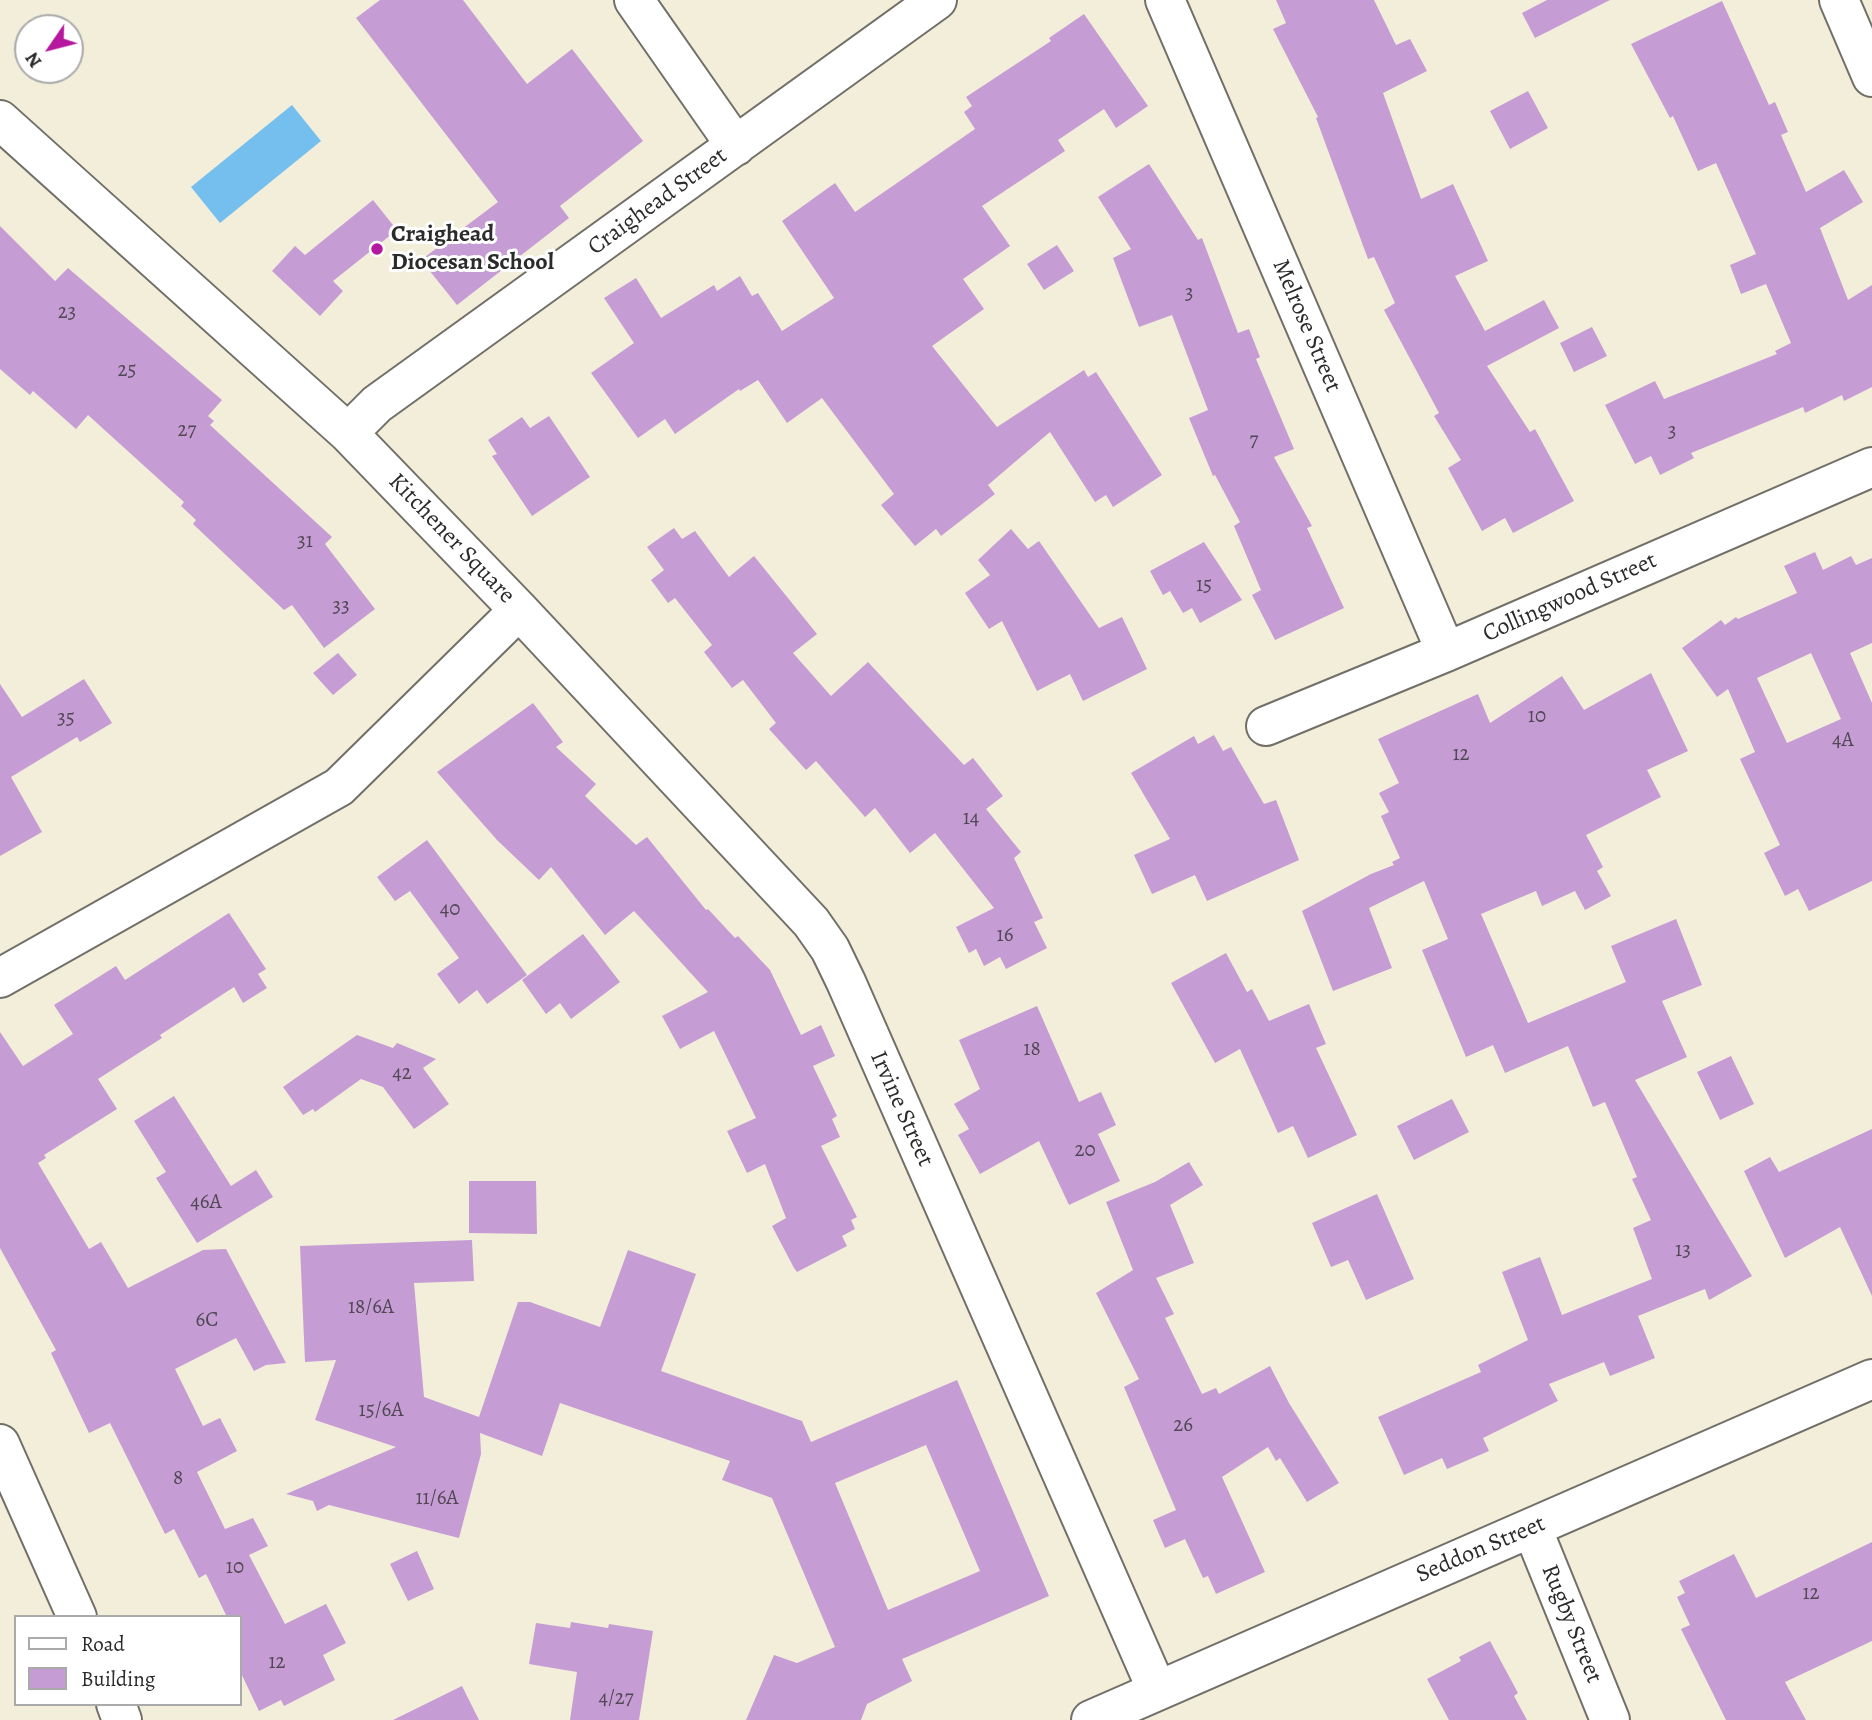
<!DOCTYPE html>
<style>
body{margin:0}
#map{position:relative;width:1872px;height:1720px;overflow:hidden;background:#f3eeda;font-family:Alegreya,serif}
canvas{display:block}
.legend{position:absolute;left:14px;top:1615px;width:228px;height:91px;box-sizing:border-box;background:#fff;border:2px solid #aaa;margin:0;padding:9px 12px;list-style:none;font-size:21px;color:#2b2b2b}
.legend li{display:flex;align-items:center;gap:14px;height:35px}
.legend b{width:35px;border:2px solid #aaa}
.north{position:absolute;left:14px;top:14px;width:70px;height:70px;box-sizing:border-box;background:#fff;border:2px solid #aaa;border-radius:50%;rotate:235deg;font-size:19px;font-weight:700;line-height:28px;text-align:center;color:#2b2b2b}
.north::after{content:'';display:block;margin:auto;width:24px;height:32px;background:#b5179e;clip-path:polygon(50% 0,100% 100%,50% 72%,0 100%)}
</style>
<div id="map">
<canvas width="1872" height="1720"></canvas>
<ul class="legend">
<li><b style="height:9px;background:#fff"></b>Road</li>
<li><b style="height:19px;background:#c59dd4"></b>Building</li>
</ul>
<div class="north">N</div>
</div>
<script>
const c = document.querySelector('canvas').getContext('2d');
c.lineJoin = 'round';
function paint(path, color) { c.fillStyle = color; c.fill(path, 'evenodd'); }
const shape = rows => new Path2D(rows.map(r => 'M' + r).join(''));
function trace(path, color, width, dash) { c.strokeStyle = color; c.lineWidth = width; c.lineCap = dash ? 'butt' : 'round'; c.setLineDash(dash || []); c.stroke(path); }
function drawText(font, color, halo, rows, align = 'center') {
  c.font = font + ' Alegreya,serif'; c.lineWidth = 6; c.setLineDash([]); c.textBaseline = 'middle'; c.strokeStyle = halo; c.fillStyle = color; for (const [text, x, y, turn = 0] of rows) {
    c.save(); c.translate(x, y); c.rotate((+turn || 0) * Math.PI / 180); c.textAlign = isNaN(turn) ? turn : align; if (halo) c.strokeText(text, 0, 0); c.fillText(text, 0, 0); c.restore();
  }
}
paint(shape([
 [292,105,321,141,220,223,191,187]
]), '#75bfee');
paint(shape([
 [380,0,463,0,527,84,572,49,643,141,560,206,569,218,457,305,421,260,498,202,356,18],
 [1276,0,1374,0,1396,45,1410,39,1427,71,1383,93,1421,199,1453,184,1488,261,1455,276,1485,331,1544,300,1559,328,1487,366,1530,432,1535,429,1574,501,1513,533,1505,518,1482,531,1448,468,1461,460,1434,416,1439,413,1384,310,1395,303,1374,257,1368,259,1316,118,1318,117,1273,29,1286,23],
 [1547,0,1610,0,1535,38,1522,13],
 [1722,1,1769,105,1775,102,1788,132,1781,135,1806,192,1844,170,1863,202,1820,228,1848,300,1872,285,1872,387,1844,401,1842,395,1805,413,1803,407,1691,453,1694,458,1660,475,1651,456,1635,464,1605,405,1655,381,1664,399,1777,354,1775,351,1791,343,1766,284,1741,294,1730,265,1756,254,1716,163,1698,171,1673,116,1670,118,1631,44],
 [1084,14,1148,106,1116,128,1104,109,1058,140,1065,151,982,206,1010,246,963,279,984,309,932,346,997,427,1084,370,1088,377,1096,372,1162,475,1113,507,1106,495,1095,502,1050,432,988,485,995,494,941,536,936,529,915,546,881,505,894,494,822,398,787,423,758,380,740,391,739,389,675,434,665,419,638,438,591,373,634,343,604,298,636,278,661,318,714,285,717,291,740,276,752,296,758,293,782,331,834,298,782,221,835,183,855,212,975,129,964,112,972,106,966,97,1051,41,1049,38],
 [1528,91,1548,128,1510,149,1490,111],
 [1149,164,1198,240,1202,238,1238,333,1249,329,1260,357,1256,359,1294,449,1274,457,1312,526,1307,528,1344,608,1275,640,1252,595,1261,590,1234,526,1240,522,1215,475,1213,476,1189,418,1208,410,1172,315,1139,327,1113,258,1131,249,1098,197],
 [373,200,397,230,333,281,343,291,320,316,272,271,295,246,305,255],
 [0,226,55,281,68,268,222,400,208,416,214,421,210,425,332,537,325,544,375,609,324,648,292,605,284,610,193,524,196,520,181,506,184,502,88,415,76,429,33,391,30,395,0,369],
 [1057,245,1074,271,1044,290,1027,264],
 [1592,327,1607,356,1574,372,1560,343],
 [549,416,590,477,532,516,492,456,497,454,488,440,522,417,530,428],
 [674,528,682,539,695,531,729,577,754,556,817,634,793,653,831,696,868,662,964,765,973,758,1003,796,986,809,1021,852,1014,858,1043,918,1034,922,1047,948,1006,969,1000,957,984,966,976,949,969,953,956,927,994,908,935,833,910,853,875,808,865,817,816,761,806,770,769,729,776,723,743,680,732,688,704,652,712,645,675,598,668,603,651,580,664,570,647,547],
 [1011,529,1028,549,1039,541,1099,628,1122,617,1147,669,1083,701,1070,674,1037,691,1002,621,989,629,965,593,990,575,978,560],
 [1204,542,1242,600,1200,623,1192,608,1183,613,1170,591,1163,595,1150,571],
 [1815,552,1823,570,1851,556,1856,565,1872,558,1872,643,1850,653,1872,703,1872,881,1809,911,1798,889,1785,896,1764,853,1780,845,1740,759,1755,752,1728,689,1717,697,1682,648,1721,620,1725,625,1736,617,1738,619,1797,593,1784,566],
 [1811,653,1841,719,1787,743,1757,678],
 [338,653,357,675,333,695,313,673],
 [1651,673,1688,751,1647,770,1661,797,1586,835,1603,867,1597,871,1611,896,1585,910,1575,891,1542,906,1536,891,1481,914,1528,1023,1626,982,1611,946,1676,919,1702,985,1662,1001,1687,1057,1635,1080,1752,1276,1709,1300,1705,1289,1638,1316,1655,1358,1610,1376,1604,1362,1549,1384,1558,1401,1483,1438,1489,1451,1447,1469,1442,1458,1404,1475,1378,1417,1481,1372,1478,1365,1528,1340,1502,1272,1540,1257,1562,1315,1652,1279,1633,1228,1651,1220,1632,1179,1637,1177,1605,1102,1593,1107,1568,1046,1505,1073,1493,1045,1466,1057,1422,950,1448,939,1424,881,1369,908,1392,968,1333,991,1302,911,1371,874,1394,865,1392,862,1400,858,1381,816,1389,812,1379,793,1399,783,1378,739,1478,694,1490,723,1562,676,1584,710],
 [84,679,112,723,80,742,77,737,11,777,42,832,0,856,0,684,22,717],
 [533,703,563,742,556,747,596,784,585,796,636,845,647,837,706,910,708,909,735,938,738,936,770,970,801,1035,821,1025,835,1056,813,1066,837,1116,832,1119,840,1137,821,1146,857,1217,851,1220,855,1229,842,1236,847,1246,797,1272,794,1268,772,1226,786,1218,765,1164,747,1173,727,1131,756,1118,714,1031,680,1049,662,1016,708,992,634,911,605,935,551,867,539,880,497,840,437,772],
 [1214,735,1223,751,1231,747,1264,804,1276,800,1299,860,1207,901,1195,875,1152,894,1134,855,1170,839,1131,773,1194,736,1198,744],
 [427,840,527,975,487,1004,477,990,459,1004,437,974,459,958,410,891,395,901,377,877],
 [229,913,266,969,258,974,267,988,243,1003,234,987,160,1035,162,1038,98,1079,117,1109,44,1155,46,1158,38,1163,89,1249,101,1242,128,1288,203,1250,226,1249,286,1363,266,1365,254,1371,236,1338,175,1369,203,1426,220,1418,237,1451,197,1472,225,1529,253,1518,268,1546,249,1555,285,1624,326,1604,346,1643,323,1655,335,1680,284,1706,281,1700,259,1711,240,1671,240,1617,227,1617,206,1574,199,1578,174,1529,165,1534,110,1423,89,1433,51,1353,56,1350,0,1248,0,1032,23,1066,73,1034,54,1005,116,966,125,980],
 [583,934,620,982,571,1019,560,1003,546,1014,522,980],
 [1226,953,1247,992,1252,989,1269,1021,1309,1004,1326,1044,1316,1048,1357,1135,1308,1158,1293,1126,1278,1133,1240,1049,1215,1063,1171,983],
 [1037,1006,1079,1102,1101,1092,1116,1125,1098,1134,1120,1181,1069,1205,1039,1141,980,1174,958,1135,969,1129,954,1104,980,1089,959,1040],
 [357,1035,393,1048,397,1043,436,1059,423,1068,449,1104,414,1129,383,1087,361,1079,315,1112,313,1109,303,1115,283,1087],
 [1731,1056,1754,1104,1720,1120,1697,1072],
 [174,1096,231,1186,256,1170,273,1197,197,1243,156,1178,166,1172,134,1121],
 [1452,1099,1469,1132,1414,1160,1397,1126],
 [1872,1129,1872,1296,1840,1227,1785,1258,1744,1171,1770,1157,1779,1172],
 [1189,1162,1203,1185,1170,1205,1194,1263,1156,1278,1174,1314,1165,1318,1202,1394,1216,1388,1219,1394,1270,1366,1289,1403,1339,1483,1307,1502,1280,1458,1276,1461,1268,1447,1222,1477,1265,1572,1216,1594,1208,1576,1203,1578,1185,1539,1165,1548,1153,1520,1176,1510,1124,1387,1139,1379,1096,1293,1133,1270,1106,1202,1155,1182],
 [469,1181,536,1181,537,1234,469,1233],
 [1377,1194,1414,1279,1366,1300,1348,1260,1331,1267,1312,1223],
 [472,1240,474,1281,414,1283,424,1397,479,1417,518,1302,530,1302,600,1327,628,1250,696,1274,661,1371,802,1421,811,1442,957,1380,1049,1596,902,1659,912,1681,867,1704,861,1720,746,1720,774,1655,797,1663,835,1647,772,1498,722,1480,730,1461,560,1403,542,1456,480,1433,481,1454,459,1538,329,1505,317,1511,313,1501,286,1494,396,1447,315,1420,336,1360,305,1362,300,1246],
 [926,1445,980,1571,888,1610,835,1483],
 [1872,1542,1872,1641,1785,1682,1806,1720,1726,1720,1681,1629,1690,1625,1677,1597,1685,1593,1679,1581,1734,1554,1756,1598],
 [417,1551,434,1589,408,1601,390,1564],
 [571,1622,608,1628,609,1624,653,1631,639,1720,570,1720,577,1672,529,1664,536,1623,570,1628],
 [1490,1641,1518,1693,1514,1696,1527,1720,1449,1720,1427,1679,1461,1661,1459,1657],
 [462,1686,479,1720,393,1720]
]), '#c59dd4');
const minor = shape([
 [634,0,736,146],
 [1165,0,1446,652],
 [0,120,348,433,519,610,811,922,830,949,846,982,1157,1690],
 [348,433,377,404,937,0],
 [1266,726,1446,652,1872,467],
 [0,978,339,787,519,610],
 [0,1444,77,1617],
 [1532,1528,1610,1720],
 [116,1704,122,1720],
 [1091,1720,1872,1379]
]);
const secondary = shape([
 [1839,0,1872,77]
]);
trace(minor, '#716f68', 42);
trace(secondary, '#716f68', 42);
trace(minor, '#fff', 38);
trace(secondary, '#fff', 38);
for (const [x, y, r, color] of [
 [377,249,7,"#b5179e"]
]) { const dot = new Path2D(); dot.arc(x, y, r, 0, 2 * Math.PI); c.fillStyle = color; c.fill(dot); trace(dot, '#fff', 2.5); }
drawText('21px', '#524855', null, [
 ["3",1189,294],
 ["23",67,313],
 ["25",127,371],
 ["27",187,431],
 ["3",1672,432],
 ["7",1254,441],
 ["31",305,542],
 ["15",1204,586],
 ["33",341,607],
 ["10",1537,717],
 ["35",66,719],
 ["4A",1843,741],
 ["12",1461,755],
 ["14",971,819],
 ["40",450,910],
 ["16",1005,936],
 ["18",1032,1050],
 ["42",402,1074],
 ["20",1085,1151],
 ["46A",206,1203],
 ["13",1683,1251],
 ["18/6A",371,1308],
 ["6C",207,1321],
 ["15/6A",381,1411],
 ["26",1183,1426],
 ["8",178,1479],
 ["11/6A",437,1499],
 ["10",235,1568],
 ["12",1811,1594],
 ["12",277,1663],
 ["4/27",616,1699]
]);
drawText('24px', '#2b2b2b', '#fff', [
 ["Craighead Street",658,202,-36],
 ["Melrose Street",1306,326,67],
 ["Kitchener Square",451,539,46],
 ["Collingwood Street",1570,598,-24],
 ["Irvine Street",901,1109,66],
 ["Seddon Street",1481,1550,-23],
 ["Rugby Street",1571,1624,68]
]);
drawText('bold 24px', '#2b2b2b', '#fff', [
 ["Craighead",391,235],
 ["Diocesan School",391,263]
], 'left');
</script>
